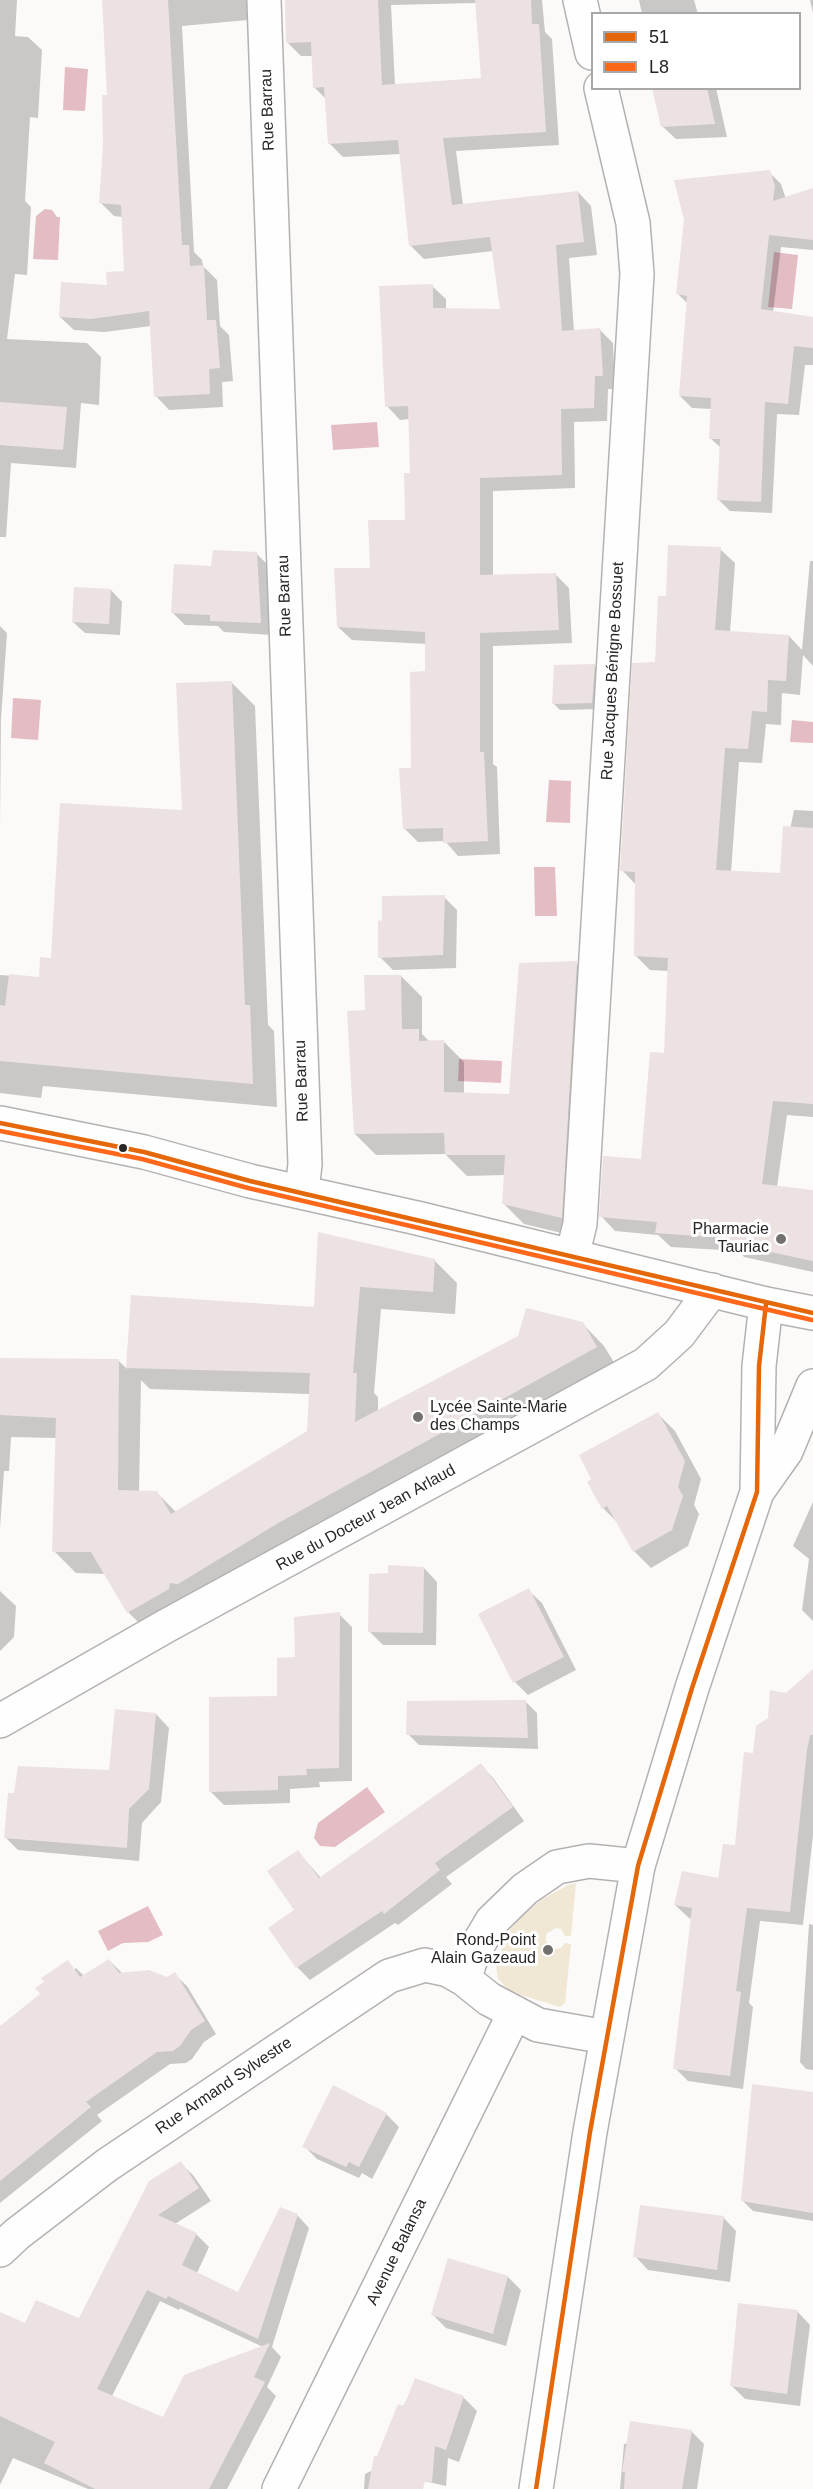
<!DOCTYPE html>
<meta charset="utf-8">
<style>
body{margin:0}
#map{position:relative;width:813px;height:2489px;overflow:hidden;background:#fcfaf8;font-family:Helvetica,sans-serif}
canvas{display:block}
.legend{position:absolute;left:591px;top:12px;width:210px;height:78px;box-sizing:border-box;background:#fff;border:2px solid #a9a8a8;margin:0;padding:8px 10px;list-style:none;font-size:18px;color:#292625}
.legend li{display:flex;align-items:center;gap:12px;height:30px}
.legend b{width:30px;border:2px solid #a9a8a8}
</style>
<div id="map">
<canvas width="813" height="2489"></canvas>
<ul class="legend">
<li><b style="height:8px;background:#e46809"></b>51</li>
<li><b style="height:8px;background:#ff671b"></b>L8</li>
</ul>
</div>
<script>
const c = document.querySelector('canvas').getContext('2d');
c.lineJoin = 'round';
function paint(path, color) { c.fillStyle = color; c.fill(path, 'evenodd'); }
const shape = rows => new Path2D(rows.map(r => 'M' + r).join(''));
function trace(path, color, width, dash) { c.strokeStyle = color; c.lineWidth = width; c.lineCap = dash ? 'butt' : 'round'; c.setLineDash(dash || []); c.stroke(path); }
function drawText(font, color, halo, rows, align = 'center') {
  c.font = font + ' Helvetica,sans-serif'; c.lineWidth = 6; c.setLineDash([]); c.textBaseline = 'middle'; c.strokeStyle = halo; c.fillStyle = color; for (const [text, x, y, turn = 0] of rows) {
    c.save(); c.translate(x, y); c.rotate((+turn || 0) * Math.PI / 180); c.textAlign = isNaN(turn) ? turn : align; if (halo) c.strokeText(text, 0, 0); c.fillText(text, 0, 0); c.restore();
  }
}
paint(shape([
 [576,1883,571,1936,565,1936,561,1929,556,1928,546,1934,546,1941,555,1949,561,1948,565,1943,571,1944,565,2003,560,2007,511,1992,498,1979,496,1966,507,1934,518,1920,541,1900,568,1885]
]), '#f0e7d4');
paint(shape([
 [65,67,88,69,85,111,63,110],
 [45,209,52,210,57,217,60,217,58,260,33,259,36,216],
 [774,252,798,255,792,309,768,307],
 [377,422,379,447,333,450,331,425],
 [13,698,41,700,38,740,11,738],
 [792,720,813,722,813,743,790,742],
 [549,780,571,781,570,823,546,822],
 [534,867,555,867,557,916,535,916],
 [459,1059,502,1061,501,1083,458,1081],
 [367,1787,385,1812,335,1847,320,1846,314,1838,318,1823],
 [148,1906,163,1935,148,1942,123,1943,108,1951,98,1931]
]), '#e4bcc4');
paint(shape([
 [0,0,17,0,15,36,28,37,42,50,38,118,30,117,25,201,31,207,27,275,15,274,7,339,87,343,101,357,99,405,81,403,76,468,11,463,6,537,0,537],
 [104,0,265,0,259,19,182,26,194,252,202,260,203,266,217,280,220,326,229,335,233,381,222,382,223,407,169,410,156,396,151,326,105,332,74,330,60,317,109,287,126,272,123,217,114,216,100,202,108,96],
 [286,0,542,0,545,32,552,39,559,145,456,151,463,205,578,192,591,206,597,255,569,258,574,332,600,330,613,343,615,389,608,389,607,421,574,422,575,488,493,491,493,576,555,574,569,588,572,643,493,646,493,764,497,767,500,854,458,856,445,841,418,842,404,828,427,673,427,644,352,640,338,627,372,569,406,522,411,475,410,419,400,420,387,406,432,286,446,299,446,310,501,311,493,251,424,259,411,246,401,154,343,157,329,143,326,99,314,87,313,56,301,56,288,43],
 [476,3,483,79,395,85,391,5],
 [639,0,694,0,698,14,642,14],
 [810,0,813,0,813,13],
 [654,88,716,88,727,137,676,139,662,126],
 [769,172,781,184,786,199,813,190,813,250,781,247,773,313,813,318,813,365,805,365,799,415,777,414,772,513,730,511,718,499,721,448,710,438,712,409,692,408,680,396,688,304,678,294],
 [720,549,735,563,730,633,789,636,802,650,810,561,813,561,813,666,803,655,800,695,782,693,781,725,766,724,762,763,739,762,731,872,781,875,794,810,813,811,813,1117,787,1115,777,1187,813,1191,813,1272,744,1257,739,1251,671,1247,658,1235,615,1231,601,1216,643,1161,666,1054,669,971,650,970,635,955,636,885,622,870,667,598],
 [257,554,269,566,273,635,224,632,218,626,185,625,173,613,213,567],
 [111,590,122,602,120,635,85,633,73,622],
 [0,626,7,633,1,719,0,826],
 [594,665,601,672,599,709,560,710,554,704],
 [231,682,255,706,268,1025,274,1031,277,1107,43,1086,41,1098,0,1093,0,975,40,978,52,959,183,811],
 [444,897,457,910,456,968,393,970,380,957,384,922],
 [576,963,597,984,582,1238,524,1224,503,1203,505,1175,467,1176,445,1154,376,1155,355,1134,367,1012,401,976,422,997,422,1034,430,1042,443,1041,464,1062,464,1094,511,1095],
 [319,1234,434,1260,457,1283,455,1314,381,1309,374,1393,378,1397,378,1411,582,1323,604,1346,618,1369,150,1634,128,1612,106,1574,76,1573,54,1551,57,1438,11,1437,9,1471,4,1471,0,1528,0,1360,118,1360,127,1369,132,1297,315,1309],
 [141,1380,150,1389,310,1394,308,1432,176,1512,156,1492,139,1492],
 [658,1414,675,1431,701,1479,694,1505,699,1514,688,1546,651,1568,634,1551,618,1523,603,1508],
 [813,1502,813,1621,802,1610,809,1559,793,1546],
 [424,1568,437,1582,436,1645,383,1645,370,1632],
 [528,1590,542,1603,576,1670,528,1695,515,1682],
 [0,1591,16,1606,14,1637,0,1651],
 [339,1614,352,1627,352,1781,319,1782,320,1787,290,1789,290,1803,224,1805,210,1791,278,1698,296,1659],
 [813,1683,813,1835,803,1925,760,1921,749,2003,753,2007,743,2089,688,2081,675,2068,693,1919,689,1918,675,1905,720,1880,736,1847,754,1755,769,1719,786,1694],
 [526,1702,537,1713,538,1749,419,1745,408,1734],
 [156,1714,169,1728,161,1802,142,1823,139,1861,18,1850,5,1837,111,1772],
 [481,1765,493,1778,524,1821,446,1877,452,1884,398,1925,395,1923,310,1980,297,1967,298,1852,321,1878],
 [809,1924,813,1925,813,2070,806,2069,800,2062],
 [109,1960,123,1974,168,1979,174,1974,187,1986,216,2034,204,2042,192,2059,186,2063,170,2064,97,2115,102,2121,0,2203,0,2105,13,2018,76,1968,84,1976],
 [813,2093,813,2221,753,2211,742,2200],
 [386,2114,399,2127,372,2179,362,2173,359,2178,317,2159,304,2146],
 [180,2163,193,2175,211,2201,175,2224,196,2234,209,2247,197,2273,239,2294,297,2215,309,2228,272,2347,281,2357,267,2387,276,2396,227,2489,88,2489,13,2458,0,2485,0,2314,25,2325,80,2320],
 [160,2301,179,2310,180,2308,263,2347,164,2419,112,2396],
 [723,2217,736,2231,730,2282,648,2270,635,2256],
 [508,2277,521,2290,506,2346,446,2328,433,2315],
 [797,2311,810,2325,800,2406,745,2399,732,2386],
 [416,2380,464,2398,477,2411,459,2462,448,2458,446,2486,424,2481,422,2489,364,2489,365,2474,373,2470],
 [691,2431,704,2444,697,2489,620,2489,624,2444]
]), '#0003');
paint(shape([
 [102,0,168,0,182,245,189,245,190,266,204,265,207,320,216,320,220,368,209,369,210,394,154,397,149,311,91,319,59,317,61,282,107,285,106,272,124,271,121,205,99,203,103,145,102,95,107,95],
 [285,0,378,0,382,85,481,78,475,0,531,0,532,24,539,24,546,132,443,138,452,205,578,191,584,242,556,245,562,331,600,328,603,376,595,376,594,408,561,409,562,475,480,478,480,575,556,573,559,630,480,633,480,752,484,752,488,841,443,843,443,828,403,829,399,768,411,768,410,672,425,671,425,632,337,627,334,568,370,568,368,520,405,520,404,473,410,473,408,406,385,407,379,286,433,284,433,308,500,309,490,237,409,246,398,140,328,144,324,87,313,88,311,42,286,43],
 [652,88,707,88,715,124,661,127],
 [770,170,775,186,773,201,813,188,813,240,769,235,761,309,813,317,813,348,794,346,788,404,765,402,761,502,717,500,720,439,709,439,711,398,679,396,687,296,676,294,684,220,674,180],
 [0,402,67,407,63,450,0,445],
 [668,545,721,547,715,630,789,635,786,681,768,680,767,712,752,711,748,749,725,748,716,870,780,873,783,826,813,828,813,1104,773,1101,762,1184,813,1190,813,1261,728,1243,728,1238,655,1233,657,1222,599,1217,603,1156,641,1159,650,1052,664,1053,668,958,634,956,635,872,620,871,632,663,655,662,658,596,666,596],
 [213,550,257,552,261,623,210,621,210,615,171,613,174,564,211,566],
 [74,587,111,589,109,624,72,622],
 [595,664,592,703,552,704,554,665],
 [232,681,245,1005,250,1005,253,1084,0,1061,0,1005,5,1006,9,974,39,977,40,957,51,958,60,803,182,810,176,683],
 [445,895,443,955,378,958,378,920,382,921,382,896],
 [577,961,562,1218,502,1204,505,1155,445,1155,444,1133,354,1134,347,1011,365,1010,364,975,401,975,402,1029,419,1029,419,1041,444,1040,444,1092,509,1094,519,963],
 [318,1232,435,1259,433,1292,360,1287,353,1373,357,1373,355,1422,518,1336,526,1308,583,1322,597,1347,280,1522,178,1584,170,1583,169,1589,127,1613,91,1552,52,1552,56,1418,0,1415,0,1358,119,1359,118,1490,157,1491,171,1514,307,1431,310,1373,126,1368,131,1295,314,1307],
 [658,1412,685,1461,678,1487,683,1496,672,1530,633,1552,607,1506,602,1509,587,1482,591,1479,579,1455],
 [388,1565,424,1567,423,1633,368,1632,369,1574,388,1573],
 [529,1588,564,1657,513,1683,478,1614],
 [340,1612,339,1768,306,1769,307,1775,278,1776,278,1790,209,1792,209,1697,277,1696,277,1658,295,1657,294,1617],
 [813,1669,813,1735,810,1735,807,1750,790,1912,747,1908,736,1991,741,1992,730,2076,673,2069,692,1908,674,1905,682,1871,718,1878,723,1844,735,1845,744,1752,753,1753,756,1726,768,1718,770,1690,786,1693],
 [526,1700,528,1738,406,1735,407,1701],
 [115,1709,156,1713,149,1789,129,1809,127,1848,4,1838,8,1793,14,1793,18,1766,109,1770],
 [481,1763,513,1807,435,1863,440,1870,384,1914,382,1911,296,1968,268,1928,294,1910,267,1871,298,1850,319,1878],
 [109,1959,119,1973,149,1970,167,1977,175,1972,205,2021,191,2030,180,2046,173,2051,157,2052,86,2102,91,2107,0,2181,0,2026,40,1994,35,1988,44,1982,41,1978,68,1960,80,1977],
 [752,2084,813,2092,813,2213,741,2201],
 [333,2085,387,2113,359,2167,349,2162,346,2167,302,2147],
 [181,2161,199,2188,158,2215,197,2233,182,2265,238,2292,280,2207,298,2214,258,2339,168,2296,166,2299,147,2290,97,2389,163,2417,184,2375,270,2343,254,2377,265,2382,209,2489,95,2489,44,2463,55,2442,0,2416,0,2312,25,2323,36,2300,79,2318,149,2181],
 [640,2205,724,2216,717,2270,633,2257],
 [448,2258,508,2276,493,2334,431,2315],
 [738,2303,798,2310,787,2394,730,2386],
 [415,2378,464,2396,446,2450,435,2446,432,2482,425,2481,423,2489,368,2489,374,2456,377,2456,398,2404,404,2406],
 [630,2421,692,2430,682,2489,624,2489,625,2472,622,2472]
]), '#ece2e1');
const street = shape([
 [264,0,305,1164,302,1191],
 [580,0,592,53],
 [572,1256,580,1224,637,274,633,223,601,88],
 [0,1721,166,1626,646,1364,679,1334,712,1290],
 [464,1979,473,1953,492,1921,525,1889,557,1867,589,1861,638,1866],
 [0,2250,17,2234,107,2165,389,1976,425,1965,448,1970,464,1979,489,1999,538,2025,606,2037],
 [279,2489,514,2014]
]);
const secondary = shape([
 [0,1123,144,1152,250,1181,417,1218,766,1304,813,1313],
 [757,1492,759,1366,766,1304],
 [536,2489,590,2132,638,1866,692,1688,757,1492,786,1451,813,1386]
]);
trace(street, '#b4b2b1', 36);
trace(secondary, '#b4b2b1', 36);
trace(street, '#fffefe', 33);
trace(secondary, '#fffefe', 33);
trace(shape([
 [0,1123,144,1152,250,1181,813,1313],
 [536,2489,590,2132,638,1866,692,1688,757,1492,759,1366,766,1304]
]), '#e46809', 4.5);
trace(shape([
 [0,1131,142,1159,248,1188,812,1320]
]), '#ff671b', 4.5);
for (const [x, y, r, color] of [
 [123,1148,5,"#292625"],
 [781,1239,6,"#73706f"],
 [418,1417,6,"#73706f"],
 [548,1950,6,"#73706f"]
]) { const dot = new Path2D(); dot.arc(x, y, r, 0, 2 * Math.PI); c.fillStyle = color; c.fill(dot); trace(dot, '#fff', 2); }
drawText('16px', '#292625', '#fff', [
 ["Rue Barrau",268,110,-92],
 ["Rue Barrau",285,596,-92],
 ["Rue Jacques Bénigne Bossuet",613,671,-87],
 ["Rue Barrau",302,1081,-92],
 ["Rue du Docteur Jean Arlaud",366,1518,-29],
 ["Rue Armand Sylvestre",224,2086,-34],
 ["Avenue Balansa",397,2252,-64]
]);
drawText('16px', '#292625', '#fff', [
 ["Pharmacie",769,1230],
 ["Tauriac",769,1248],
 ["Lycée Sainte-Marie",430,1408,"left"],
 ["des Champs",430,1426,"left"],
 ["Rond-Point",536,1941],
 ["Alain Gazeaud",536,1959]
], 'right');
</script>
